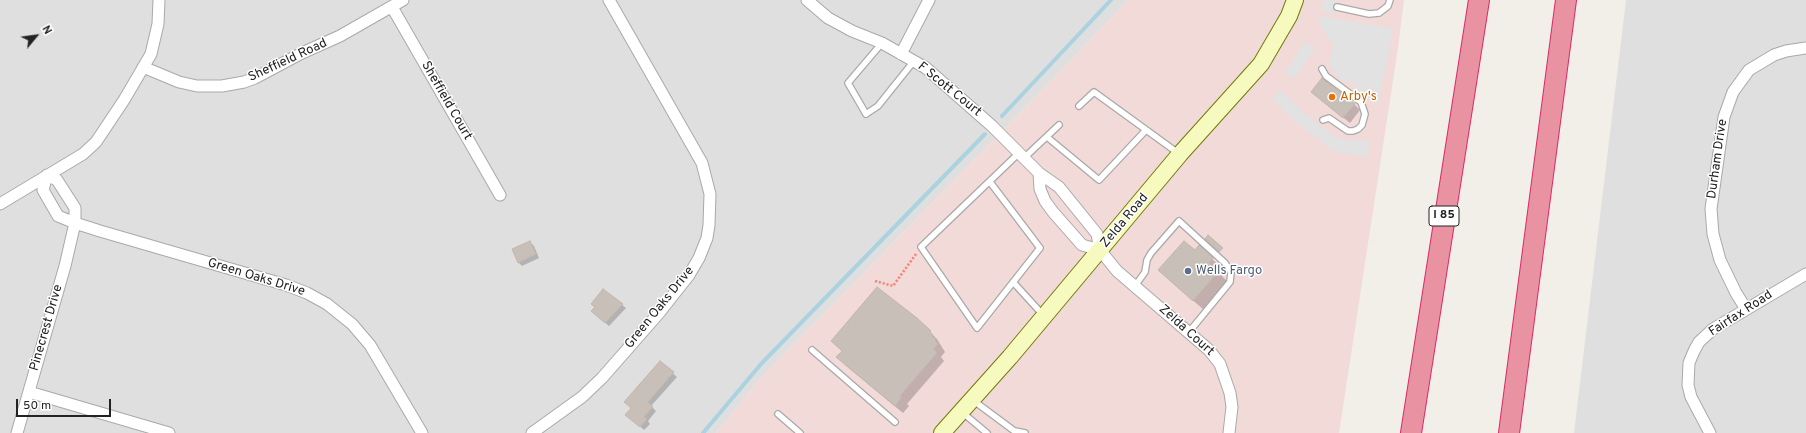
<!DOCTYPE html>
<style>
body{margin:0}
#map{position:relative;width:1806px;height:433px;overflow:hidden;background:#f2efe9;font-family:Overpass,sans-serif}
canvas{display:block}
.north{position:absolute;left:16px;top:16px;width:40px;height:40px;-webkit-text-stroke:3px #fff;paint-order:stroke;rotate:61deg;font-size:11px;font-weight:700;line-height:16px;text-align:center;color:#222}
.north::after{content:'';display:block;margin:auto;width:14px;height:18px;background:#222;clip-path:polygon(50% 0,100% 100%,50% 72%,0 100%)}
.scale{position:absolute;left:16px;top:399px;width:95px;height:18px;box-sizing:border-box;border:2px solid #222;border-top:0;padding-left:5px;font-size:12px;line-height:14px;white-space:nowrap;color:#222;-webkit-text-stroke:3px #fff;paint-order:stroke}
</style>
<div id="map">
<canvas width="1806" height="433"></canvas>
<div class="north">N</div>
<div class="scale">50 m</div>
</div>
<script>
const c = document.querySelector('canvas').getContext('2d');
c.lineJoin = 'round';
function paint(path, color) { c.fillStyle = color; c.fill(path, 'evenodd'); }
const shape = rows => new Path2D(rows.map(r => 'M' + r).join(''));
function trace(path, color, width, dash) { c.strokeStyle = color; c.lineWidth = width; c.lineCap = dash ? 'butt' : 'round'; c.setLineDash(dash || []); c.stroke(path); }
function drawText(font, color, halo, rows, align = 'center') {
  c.font = font + ' Overpass,sans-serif'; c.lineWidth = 3; c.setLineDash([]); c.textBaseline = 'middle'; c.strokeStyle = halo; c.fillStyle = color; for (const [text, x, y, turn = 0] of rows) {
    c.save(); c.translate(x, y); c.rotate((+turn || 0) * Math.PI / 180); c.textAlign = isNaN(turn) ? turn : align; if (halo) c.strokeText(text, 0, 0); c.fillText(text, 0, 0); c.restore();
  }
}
paint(shape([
 [0,0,1128,0,1056,76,760,379,716,433,0,433],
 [1626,0,1806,0,1806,433,1574,433]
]), '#e0dfdf');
paint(shape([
 [1128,0,1404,0,1398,48,1339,433,716,433,760,379,1056,76]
]), '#f2dad9');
paint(shape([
 [1323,0,1337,0,1335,14,1321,11],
 [1321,16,1393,29,1378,105,1358,94,1355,83,1340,80,1329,64,1333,44,1319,24],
 [1305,41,1315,48,1295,79,1285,73],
 [1281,90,1303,112,1338,139,1370,141,1367,157,1335,152,1295,122,1272,98]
]), '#e2e2e2');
paint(shape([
 [1312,92,1354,104,1360,110,1350,123],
 [530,242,534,246,539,258,522,266,518,262],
 [1199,247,1222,268,1218,272,1227,281,1203,309,1168,279],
 [603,290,626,308,609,326,596,315,596,308,592,304],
 [917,319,937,339,945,352,941,357,944,361,907,404,909,406,903,413,845,365,843,351],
 [660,362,677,377,651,406,656,411,648,421,650,424,644,430,631,418]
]), '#0003');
trace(shape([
 [1002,116,1111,0],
 [703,433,761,364,985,134]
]), '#aad3df', 4);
const building = shape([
 [1322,78,1355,104,1343,118,1311,92,1322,78],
 [1208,235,1223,248,1219,252,1205,239,1208,235],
 [530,241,536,254,518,263,512,249,530,241],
 [1184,241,1195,250,1199,245,1213,258,1209,263,1219,271,1193,301,1158,270,1184,241],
 [877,287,917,318,931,331,930,332,933,335,932,336,936,339,935,341,938,344,934,349,937,353,900,396,902,397,895,406,836,357,842,351,831,341,877,287],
 [603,289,623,304,605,323,591,311,595,307,591,304,603,289],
 [660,361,674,372,648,402,653,407,644,417,647,419,640,427,625,415,631,408,624,402,660,361]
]);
paint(building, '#c7bfb8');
trace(building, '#c4b6ab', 1);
const lane = shape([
 [1337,7,1369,14,1379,13,1388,6,1390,0],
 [882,43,848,83,866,114,878,106,914,61],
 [1322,69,1326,76,1361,102,1365,114,1362,125,1358,129,1353,131,1348,131,1329,118,1323,120],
 [1079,106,1094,92,1178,153],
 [1047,137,1099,180,1146,130],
 [1024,158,1059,125],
 [990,182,1040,248,977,328,921,247,1019,153],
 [1013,282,1044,316],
 [1135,286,1145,272,1147,260,1151,253,1179,221,1225,263,1231,272,1230,282,1189,332],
 [812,350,895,422],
 [974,401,1017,433],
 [963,413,987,433],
 [778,414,800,433],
 [1015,431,1025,433]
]);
const street = shape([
 [807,0,828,18,852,31,882,43,926,68,992,126,1039,173,1059,187,1097,234,1100,250,1117,271,1209,350,1220,364,1230,393,1232,407,1229,433],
 [392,7,500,195],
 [901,54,929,0],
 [143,67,179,82,197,86,222,86,244,82,255,78,302,53,340,36,403,0],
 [1039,173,1040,189,1045,201,1053,212,1082,245,1100,250],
 [0,204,83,154,96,142,124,100,151,54,158,24,159,0],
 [1746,309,1736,293,1720,260,1713,234,1711,209,1724,117,1733,92,1749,70,1774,55,1786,51,1806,48],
 [29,392,169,433],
 [17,433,65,266,75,223,75,208,57,180,47,175,43,190,58,216,75,223,100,231,286,285,307,293,327,304,352,324,370,345,422,433],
 [532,433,582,397,602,378,659,313,689,275,699,258,707,238,709,225,710,194,702,163,609,0],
 [1710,433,1691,397,1688,385,1689,363,1694,351,1699,342,1713,329,1806,274]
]);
const secondary = shape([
 [942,433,1010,357,1180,154,1261,64,1289,16,1295,0]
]);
const highway = shape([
 [1411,433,1479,0],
 [1509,433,1566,0]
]);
trace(lane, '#a9a9a9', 8);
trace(street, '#a9a9a9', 13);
trace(secondary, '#707d05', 18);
trace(highway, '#dc2a67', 22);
trace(shape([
 [875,281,893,286,916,254]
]), '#fa8072', 2.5, [2, 2]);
trace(lane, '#fff', 5.5);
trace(street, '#fff', 11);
trace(secondary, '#f7fabf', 16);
trace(highway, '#e892a2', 20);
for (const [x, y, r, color] of [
 [1332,97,4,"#e8710a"],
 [1188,271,4,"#5c6f8a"]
]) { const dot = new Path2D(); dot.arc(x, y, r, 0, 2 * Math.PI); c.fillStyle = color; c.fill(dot); trace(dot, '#fff', 1.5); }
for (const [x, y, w] of [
 [1444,216,30]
]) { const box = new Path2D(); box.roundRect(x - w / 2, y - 10, w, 20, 3); c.fillStyle = '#fff'; c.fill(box); trace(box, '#222', 1); }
drawText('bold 12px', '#222', null, [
 ["I 85",1444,216]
]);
drawText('13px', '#222', '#fff', [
 ["Sheffield Road",288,61,-25],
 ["F Scott Court",949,90,39],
 ["Sheffield Court",446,101,60],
 ["Durham Drive",1718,159,-82],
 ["Zelda Road",1125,221,-50],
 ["Green Oaks Drive",256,278,17],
 ["Green Oaks Drive",660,308,-51],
 ["Fairfax Road",1741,314,-33],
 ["Pinecrest Drive",47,328,-74],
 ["Zelda Court",1186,331,42]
]);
drawText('13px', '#c56008', '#fff', [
 ["Arby's",1340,97]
], 'left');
drawText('13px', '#4e5e75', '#fff', [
 ["Wells Fargo",1196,271]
], 'left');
</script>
